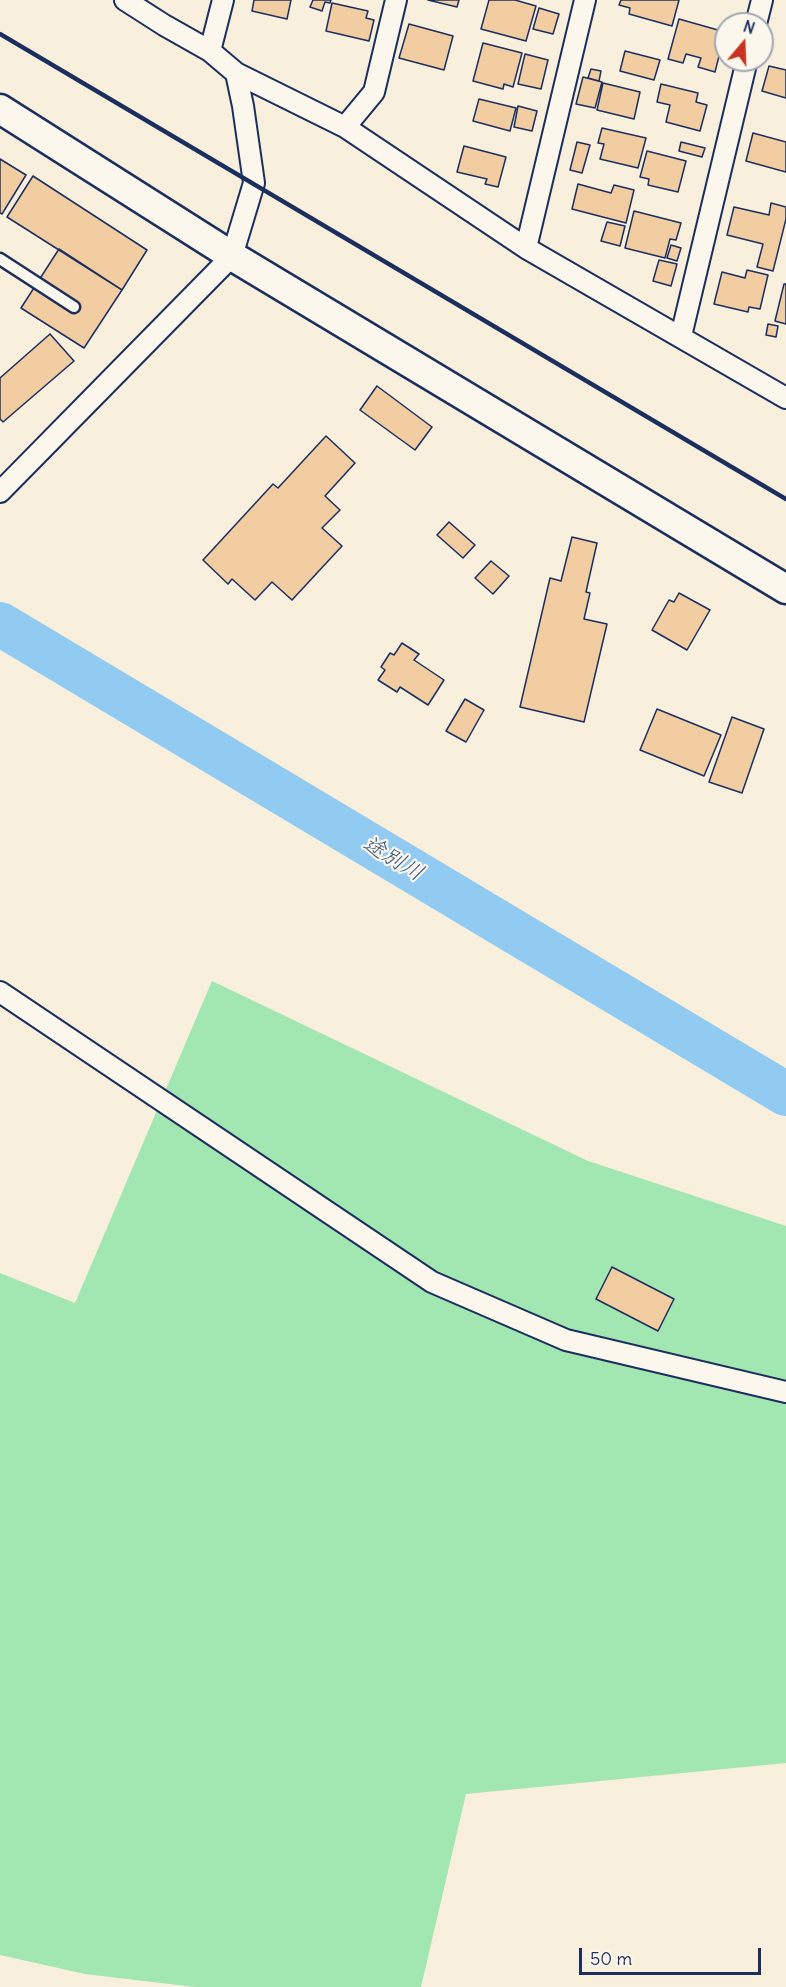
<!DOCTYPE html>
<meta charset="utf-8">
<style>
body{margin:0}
#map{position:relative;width:786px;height:1987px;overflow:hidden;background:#f9efdd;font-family:Delius,sans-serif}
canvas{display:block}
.north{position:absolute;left:714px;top:12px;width:60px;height:60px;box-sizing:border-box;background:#fbf7ec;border:2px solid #a1a7b3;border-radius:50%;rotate:19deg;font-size:16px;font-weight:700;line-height:24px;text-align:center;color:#1b2f5e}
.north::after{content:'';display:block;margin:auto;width:21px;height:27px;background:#c8321e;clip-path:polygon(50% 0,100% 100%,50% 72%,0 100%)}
.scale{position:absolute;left:579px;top:1948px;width:182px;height:27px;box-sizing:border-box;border:3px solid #1b2f5e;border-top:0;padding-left:8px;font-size:18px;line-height:21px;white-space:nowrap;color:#1b2f5e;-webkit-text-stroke:4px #fbf7ec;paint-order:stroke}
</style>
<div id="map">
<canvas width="786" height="1987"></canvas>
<div class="north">N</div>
<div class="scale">50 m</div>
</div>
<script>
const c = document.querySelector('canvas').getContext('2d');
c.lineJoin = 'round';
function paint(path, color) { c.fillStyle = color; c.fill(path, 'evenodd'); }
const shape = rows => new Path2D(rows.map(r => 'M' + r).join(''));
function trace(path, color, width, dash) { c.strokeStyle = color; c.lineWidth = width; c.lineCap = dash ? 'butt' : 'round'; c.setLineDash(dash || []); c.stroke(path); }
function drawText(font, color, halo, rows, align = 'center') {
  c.font = font + ' Delius,"Klee One",sans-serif'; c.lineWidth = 4.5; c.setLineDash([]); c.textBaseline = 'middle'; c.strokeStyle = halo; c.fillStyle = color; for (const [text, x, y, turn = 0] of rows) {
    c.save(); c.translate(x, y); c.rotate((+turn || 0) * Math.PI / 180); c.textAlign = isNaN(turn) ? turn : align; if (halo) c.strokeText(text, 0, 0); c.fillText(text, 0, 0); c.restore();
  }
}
paint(shape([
 [212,981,588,1161,786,1226,786,1763,466,1794,421,1987,195,1987,85,1974,0,1955,0,1273,75,1303]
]), '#a2e6b1');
trace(shape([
 [0,624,786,1094]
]), '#92cbf1', 44);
const building = shape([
 [254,0,291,0,287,19,252,11,254,0],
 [313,0,331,0,330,3,325,2,322,11,310,7,313,0],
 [428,0,459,0,457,7,428,0],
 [489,0,515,0,536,6,526,41,481,29,489,0],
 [621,0,679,0,672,26,629,14,630,8,619,5,621,0],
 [332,3,368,11,366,18,374,20,369,41,326,31,332,3],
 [539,8,559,14,553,34,533,29,539,8],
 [679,19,725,32,715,72,698,67,701,58,686,54,683,63,668,59,679,19],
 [409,24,453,36,444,70,399,58,409,24],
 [483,43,522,53,513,87,504,84,503,89,473,81,483,43],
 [625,51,660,60,654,80,620,71,625,51],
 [525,54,548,60,541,89,518,84,525,54],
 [769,66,786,70,786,98,762,91,769,66],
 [591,69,601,71,599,81,588,78,591,69],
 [583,77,602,82,595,108,576,104,583,77],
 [603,83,640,92,634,119,597,110,603,83],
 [661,84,698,93,696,102,707,105,700,131,666,122,670,105,657,102,661,84],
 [479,99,516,108,510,131,473,121,479,99],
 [518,106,537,111,532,131,514,127,518,106],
 [602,128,646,138,638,168,600,159,604,144,598,143,602,128],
 [753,133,786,142,786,172,746,161,753,133],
 [577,142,590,145,582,173,570,170,577,142],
 [681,142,705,148,702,157,679,151,681,142],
 [464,146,506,157,498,187,485,184,487,179,457,172,464,146],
 [647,151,686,161,678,192,648,185,649,179,640,177,647,151],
 [0,159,26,175,2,214,0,213,0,159],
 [33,176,147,250,122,290,7,217,33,176],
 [578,184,611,193,614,185,634,190,626,223,572,209,578,184],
 [771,203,786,207,786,219,773,271,757,267,763,244,727,235,734,207,769,215,771,203],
 [634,211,681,223,676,240,670,239,665,258,625,248,634,211],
 [607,222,625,226,620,246,601,241,607,222],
 [671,245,681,248,677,261,667,258,671,245],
 [59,249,122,290,84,348,21,308,59,249],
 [659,260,677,264,671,286,653,281,659,260],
 [747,270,768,275,760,309,749,307,748,312,714,304,722,272,745,278,747,270],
 [784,284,786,284,786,324,775,321,784,284],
 [768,324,778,326,776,337,766,335,768,324],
 [50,334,74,361,3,422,0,419,0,378,50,334],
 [377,386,432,427,415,450,360,410,377,386],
 [326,436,355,463,325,496,340,510,322,528,342,546,292,600,272,582,255,600,232,579,228,584,203,560,273,484,278,488,326,436],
 [449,522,475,545,463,558,437,535,449,522],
 [572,537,597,543,586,592,590,593,584,619,607,624,584,722,520,707,550,578,561,581,572,537],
 [491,561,509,576,493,594,475,578,491,561],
 [679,593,710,610,687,650,652,630,669,600,674,602,679,593],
 [402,643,419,654,414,660,444,680,428,705,400,687,397,692,378,680,385,670,381,667,390,653,394,655,402,643],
 [465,699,484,710,466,742,446,731,465,699],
 [657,709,721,735,704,776,640,750,657,709],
 [732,717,764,729,742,793,709,782,732,717],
 [612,1267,674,1299,658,1331,596,1299,612,1267]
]);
paint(building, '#f2cda2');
trace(building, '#1b2f5e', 1.5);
const lane = shape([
 [0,259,74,307]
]);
const street = shape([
 [756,24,762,0],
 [210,51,223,0],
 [236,73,345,127,526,248,786,398],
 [345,127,374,92,396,0],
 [526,248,585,0],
 [681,336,747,60],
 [0,492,232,256,254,183,243,106,236,73,210,51,164,25,125,0],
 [0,992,432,1282,566,1340,786,1392]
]);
const secondary = shape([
 [0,109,232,256,786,589]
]);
trace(lane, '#1b2f5e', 15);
trace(street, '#1b2f5e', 24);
trace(secondary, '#1b2f5e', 33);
trace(lane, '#fbf7ec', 10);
trace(street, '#fbf7ec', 20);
trace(secondary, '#fbf7ec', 28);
trace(shape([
 [0,34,786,499]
]), '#1b2f5e', 4.5);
drawText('italic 22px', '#395683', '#fbf7ec', [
 ["途別川",393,859,31]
]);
</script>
